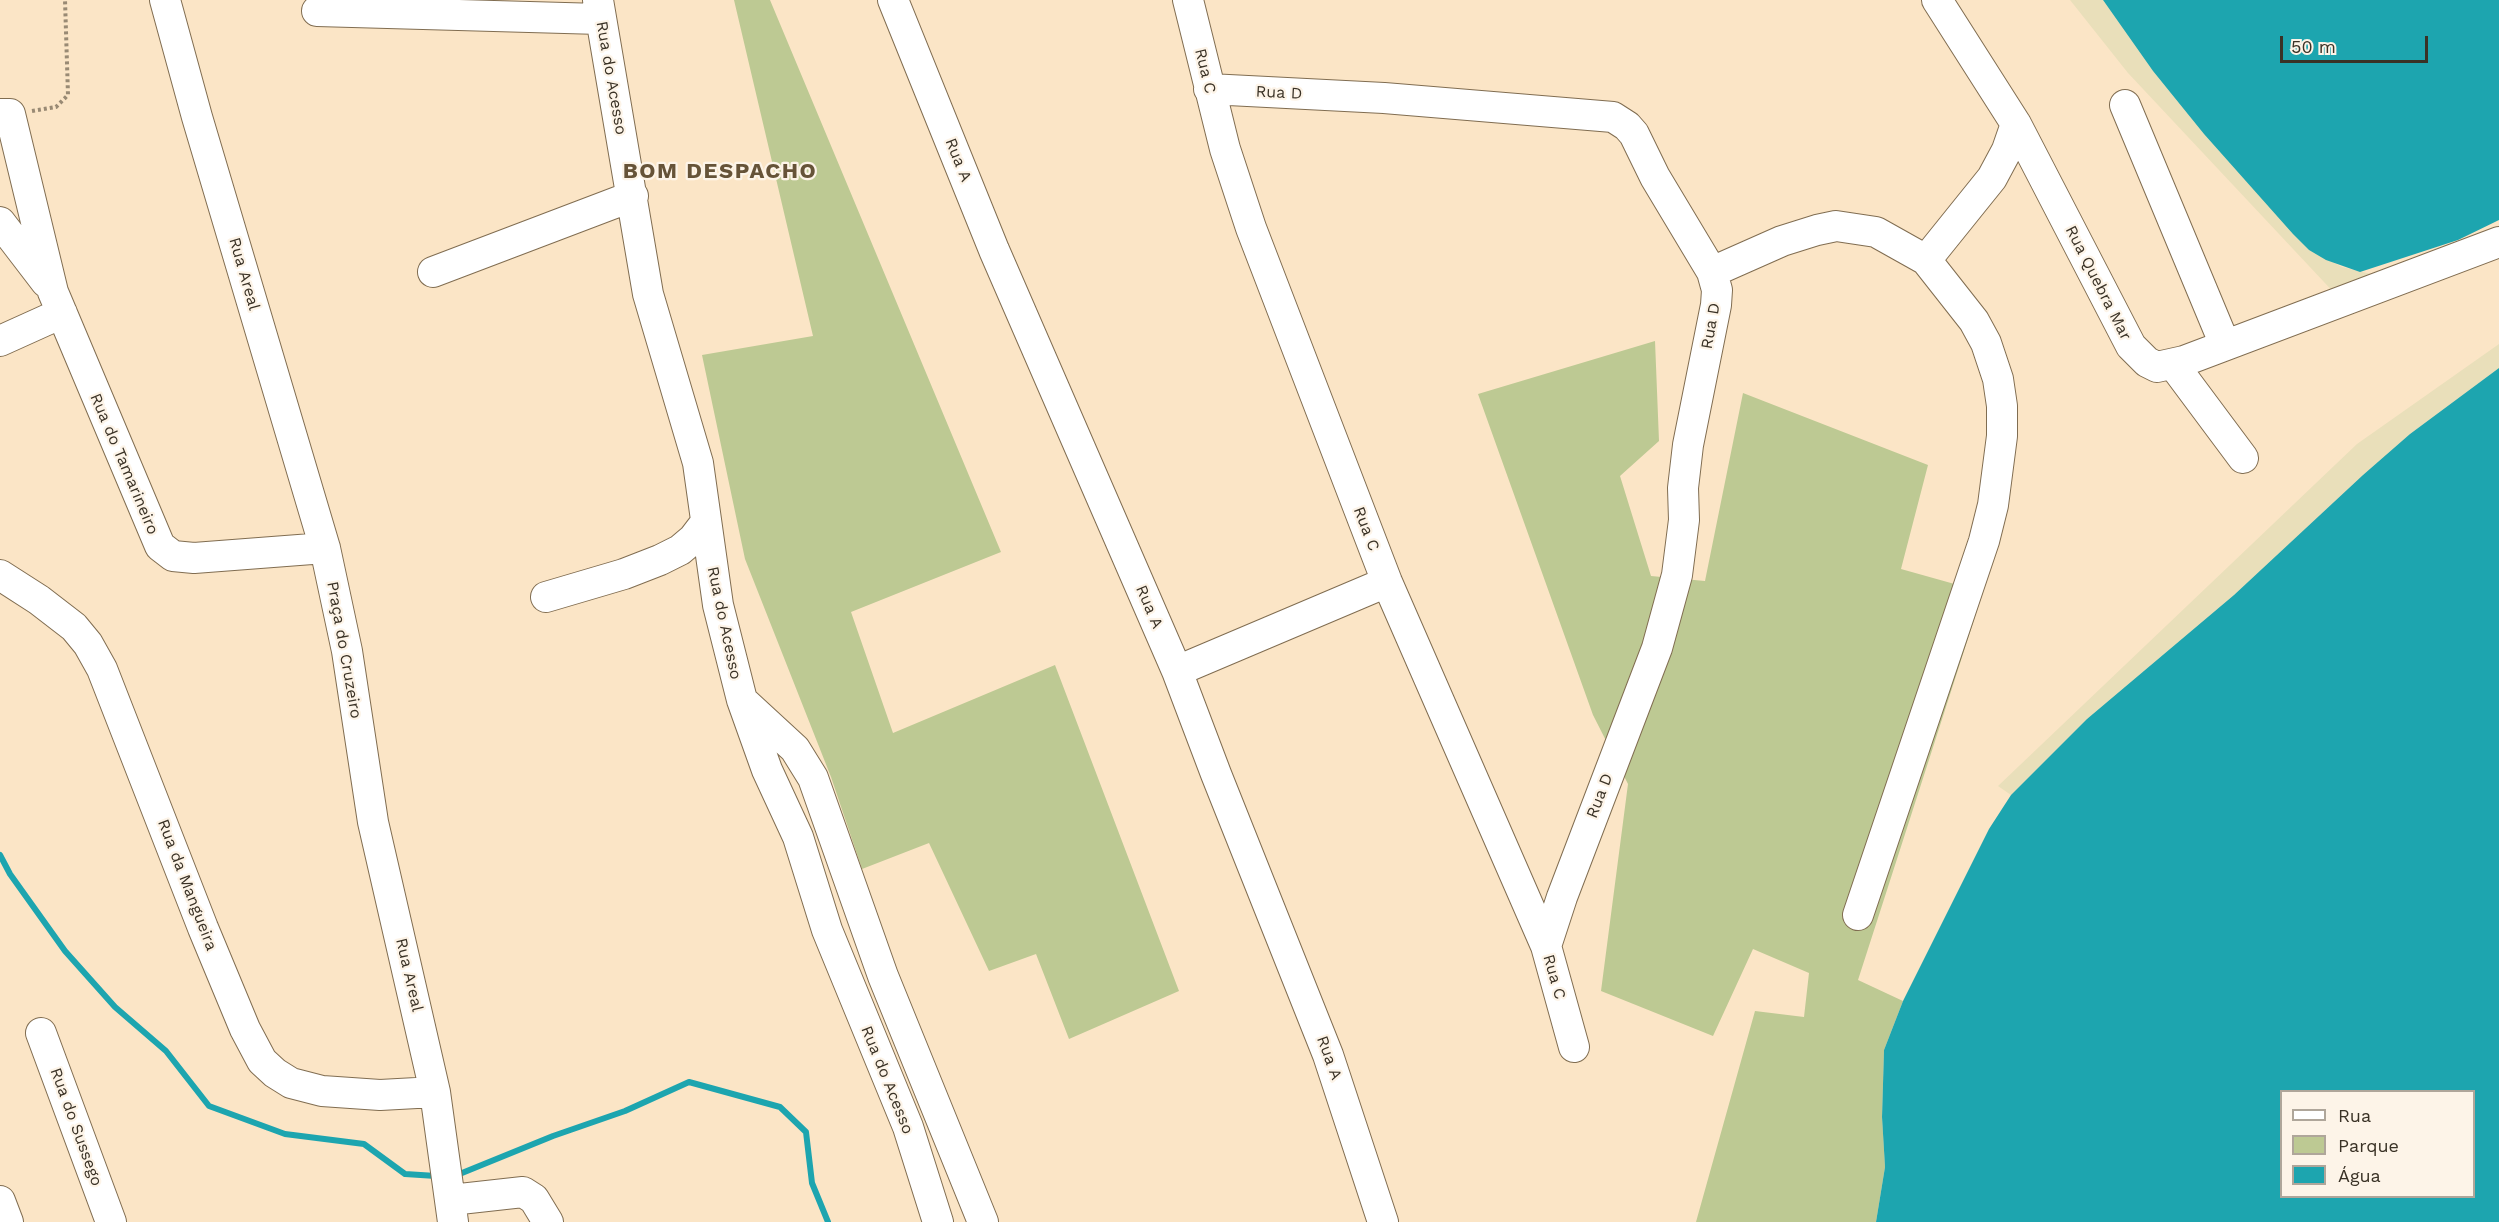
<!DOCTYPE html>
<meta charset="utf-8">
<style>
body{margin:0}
#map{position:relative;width:2499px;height:1222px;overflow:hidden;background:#fbe5c6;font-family:"Work Sans",sans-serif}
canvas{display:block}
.legend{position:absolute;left:2280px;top:1090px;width:195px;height:108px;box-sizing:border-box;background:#fdf4e8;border:2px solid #afa69a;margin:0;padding:8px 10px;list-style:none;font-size:18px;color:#3a3226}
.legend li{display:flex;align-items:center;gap:12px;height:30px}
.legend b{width:30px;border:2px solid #afa69a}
.scale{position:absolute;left:2280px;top:36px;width:148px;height:27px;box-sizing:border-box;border:3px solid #3a3226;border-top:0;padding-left:8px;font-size:18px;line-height:21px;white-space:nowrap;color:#3a3226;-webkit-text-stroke:4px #fdf4e8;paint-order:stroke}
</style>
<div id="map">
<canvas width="2499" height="1222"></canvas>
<ul class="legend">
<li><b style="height:8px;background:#fff"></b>Rua</li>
<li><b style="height:16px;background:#bdc993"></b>Parque</li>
<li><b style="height:16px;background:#1da5af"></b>Água</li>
</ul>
<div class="scale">50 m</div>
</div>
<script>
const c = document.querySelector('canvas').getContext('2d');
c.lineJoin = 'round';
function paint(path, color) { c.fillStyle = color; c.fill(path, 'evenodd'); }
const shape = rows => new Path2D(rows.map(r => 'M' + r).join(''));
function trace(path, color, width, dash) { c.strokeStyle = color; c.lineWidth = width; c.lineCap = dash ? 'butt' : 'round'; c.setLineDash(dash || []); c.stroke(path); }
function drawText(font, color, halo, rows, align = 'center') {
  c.font = font + ' "Work Sans",sans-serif'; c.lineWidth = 4.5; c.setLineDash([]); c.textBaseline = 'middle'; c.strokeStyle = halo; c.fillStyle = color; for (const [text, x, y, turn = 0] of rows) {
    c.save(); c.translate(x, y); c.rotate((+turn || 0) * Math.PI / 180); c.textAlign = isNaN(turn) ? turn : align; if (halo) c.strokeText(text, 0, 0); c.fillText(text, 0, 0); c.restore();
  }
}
paint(shape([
 [734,0,770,0,1001,552,851,612,893,733,1055,665,1179,991,1069,1039,1036,954,989,971,929,843,862,869,831,777,745,559,702,355,813,336],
 [1655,341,1659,441,1620,476,1651,576,1705,581,1743,393,1928,465,1901,569,1983,592,1858,980,1903,1001,1884,1050,1882,1117,1885,1167,1876,1222,1696,1222,1755,1011,1804,1017,1809,973,1753,949,1713,1036,1601,991,1628,784,1593,715,1478,394]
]), '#bdc993');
paint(shape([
 [2070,0,2103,0,2153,71,2204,134,2309,250,2342,267,2392,279,2339,298,2128,73],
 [2499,344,2499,368,2410,434,2363,475,2234,595,2087,719,2011,795,1998,786,2357,444]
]), '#e9dfba');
paint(shape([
 [2103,0,2499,0,2499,220,2458,240,2360,272,2326,260,2309,250,2293,234,2204,134,2153,71],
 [2499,368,2499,1222,1876,1222,1885,1167,1882,1117,1884,1050,1903,1001,1989,829,2011,795,2087,719,2234,595,2363,475,2410,434],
 [2282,1092,2474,1092,2474,1196,2282,1196]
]), '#1da5af');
trace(shape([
 [0,855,10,874,65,951,115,1007,166,1051,209,1106,285,1134,364,1144,405,1174,436,1176],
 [462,1173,553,1136,625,1111,689,1082,780,1107,806,1132,812,1183,828,1222]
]), '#1da5af', 6);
const minor = shape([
 [165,0,197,117,325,548,347,651,373,822,435,1092,453,1222],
 [598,0,648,294,698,463,718,605,742,700,767,770,798,837,827,930,908,1127,938,1222],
 [893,0,994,250,1177,671,1216,774,1328,1055,1383,1222],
 [1188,0,1225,149,1251,228,1387,582,1546,946,1574,1047],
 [1937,0,2016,124,2131,346,2147,362,2157,367,2184,361,2499,242],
 [317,11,600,19],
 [1209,89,1384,98,1613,117,1627,126,1634,134,1655,177,1712,272,1717,290,1716,305,1688,445,1683,488,1684,520,1677,575,1657,648,1562,897,1546,946],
 [2125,105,2225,345],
 [0,114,10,114,53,292,160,546,173,556,194,558,325,548],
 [0,222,46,282],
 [1926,260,1992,178,2007,150,2016,124],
 [433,272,633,196],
 [1712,272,1782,241,1817,230,1836,226,1876,232,1926,260,1974,321,1986,343,1998,379,2002,406,2002,436,1993,505,1984,541,1858,915],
 [0,341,62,313],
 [2173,364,2243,458],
 [0,575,39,600,74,627,88,644,102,669,203,928,245,1029,262,1061,275,1073,291,1083,322,1091,380,1095,435,1092],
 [546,597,624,574,660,560,680,550,693,539,706,522],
 [1177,671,1387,582],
 [744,702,795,749,813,778,883,976,983,1222],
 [41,1033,111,1222],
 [451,1200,523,1192,534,1199,548,1222],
 [0,1201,8,1222]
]);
trace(minor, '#806d51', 32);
trace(shape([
 [32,111,56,107,68,95,65,0]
]), '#998a74', 4, [3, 3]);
trace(minor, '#fff', 30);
drawText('16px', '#3a3226', '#fdf4e8', [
 ["Rua C",1205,71,76],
 ["Rua do Acesso",611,78,80],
 ["Rua D",1279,93,3],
 ["Rua A",958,160,68],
 ["Rua Areal",244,274,74],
 ["Rua Quebra Mar",2098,283,63],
 ["Rua D",1711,326,-80],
 ["Rua do Tamarineiro",124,464,67],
 ["Rua C",1366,529,69],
 ["Rua A",1149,607,67],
 ["Rua do Acesso",724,623,78],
 ["Praça do Cruzeiro",344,650,80],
 ["Rua D",1600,796,-69],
 ["Rua da Mangueira",187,885,69],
 ["Rua Areal",409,975,77],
 ["Rua C",1554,977,74],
 ["Rua A",1329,1058,70],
 ["Rua do Acesso",887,1080,68],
 ["Rua do Sussego",76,1127,70]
]);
c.letterSpacing = '1.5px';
drawText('bold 22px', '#665338', '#fdf4e8', [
 ["BOM DESPACHO",720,172]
]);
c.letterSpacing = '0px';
</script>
